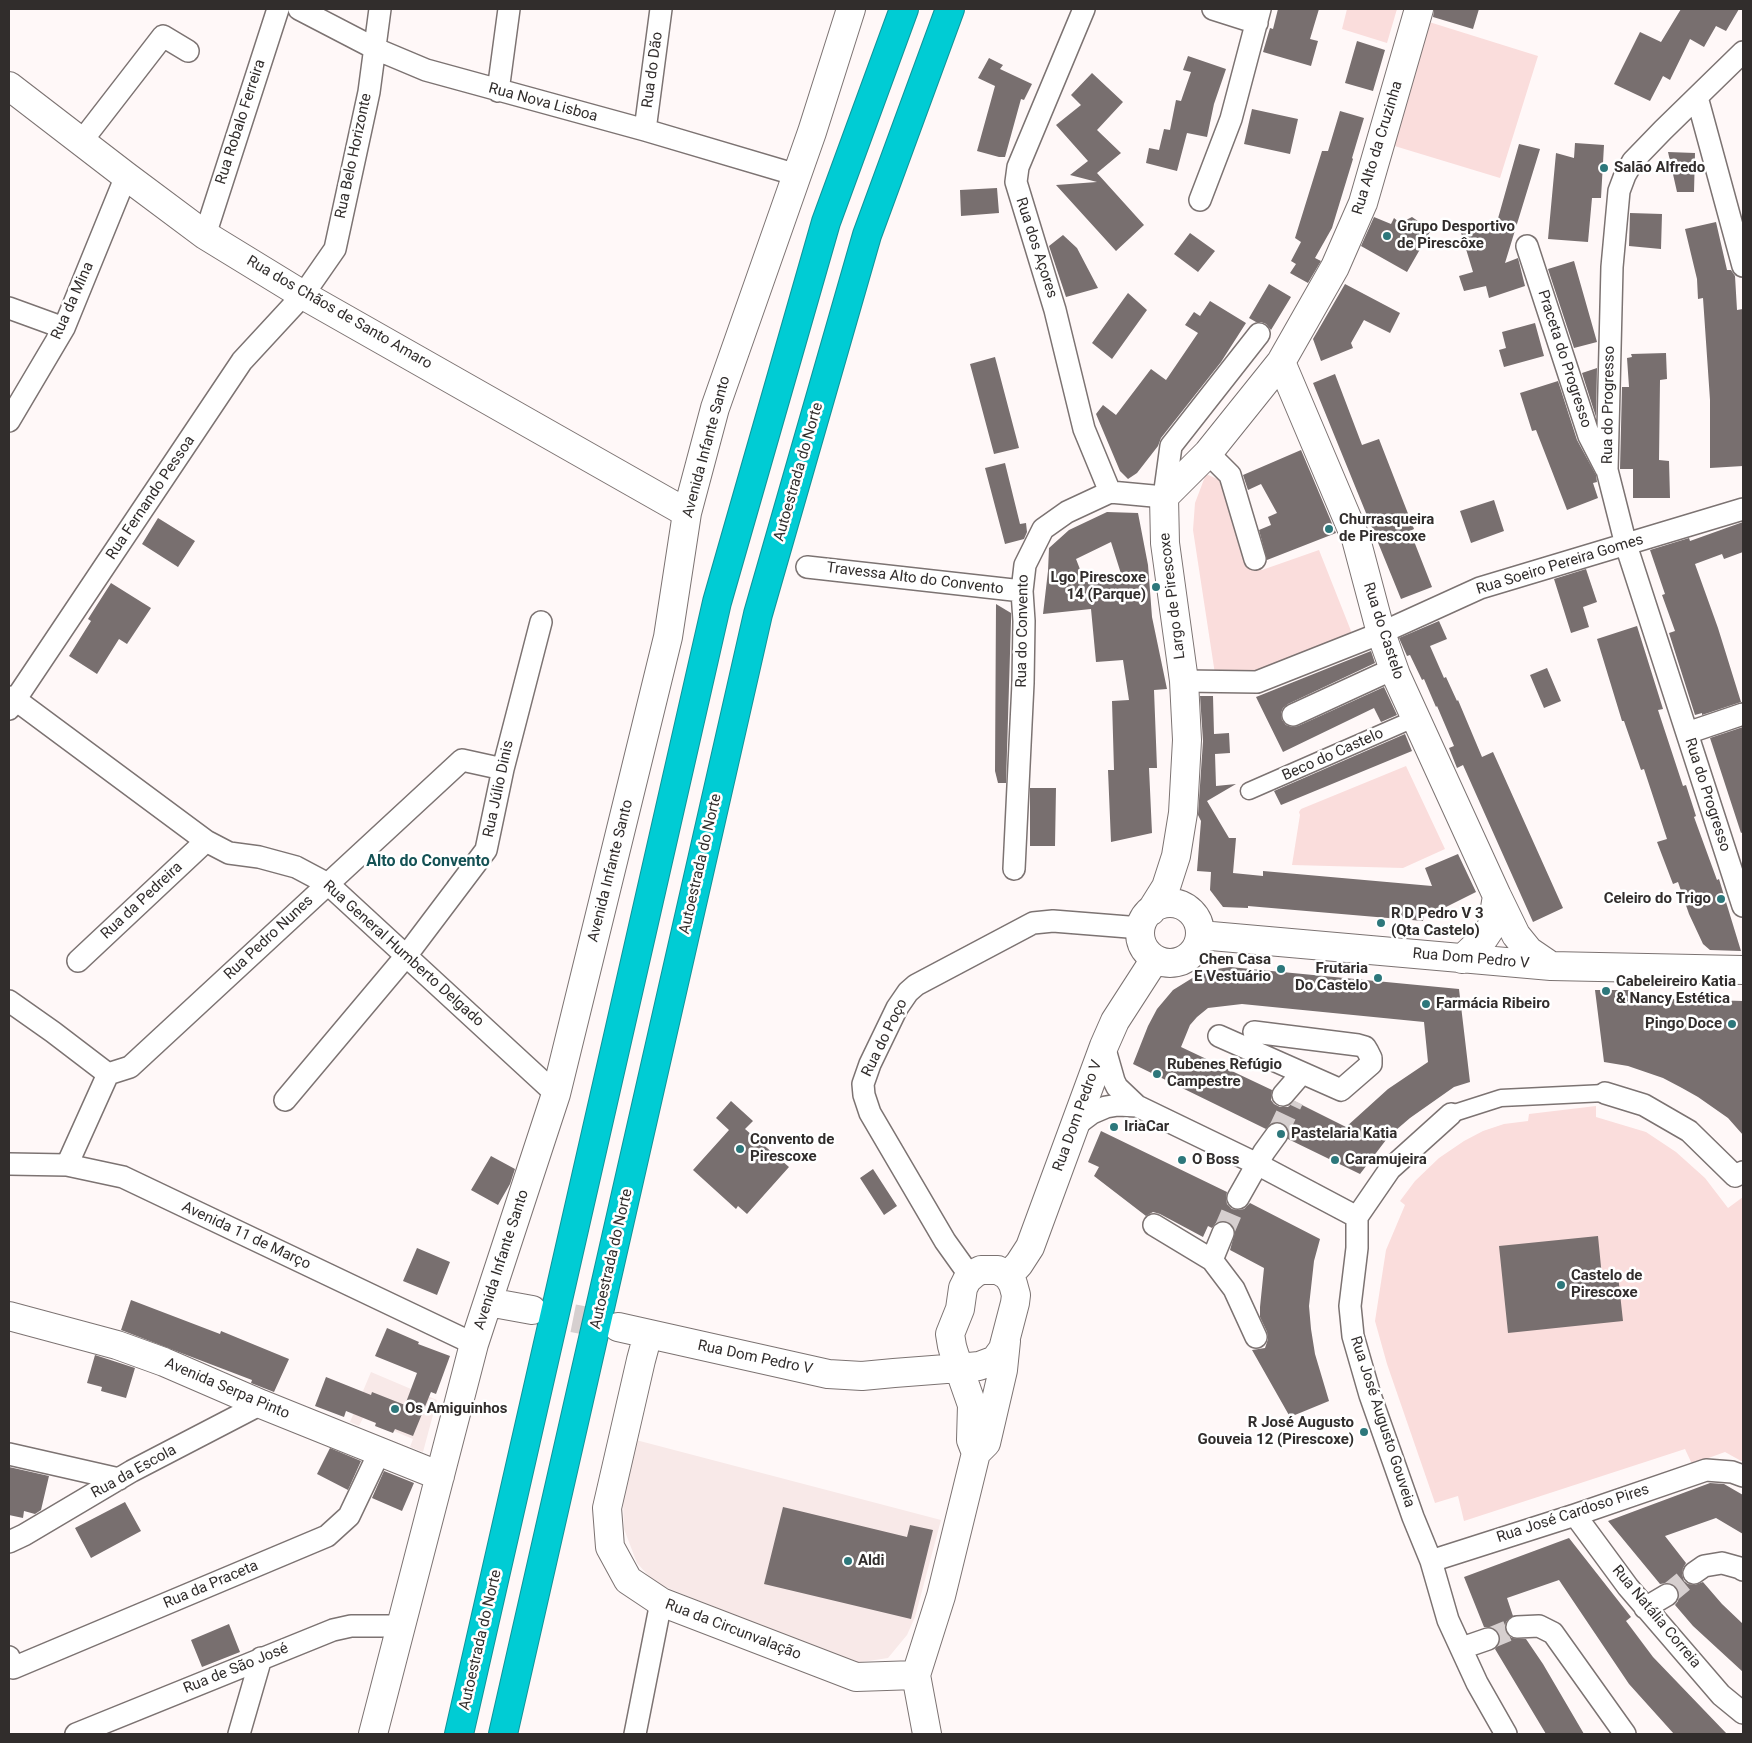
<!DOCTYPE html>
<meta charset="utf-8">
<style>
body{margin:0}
#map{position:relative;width:1752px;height:1743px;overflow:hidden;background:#fff8f8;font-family:Roboto,sans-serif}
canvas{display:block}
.frame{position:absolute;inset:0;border:10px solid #312d2c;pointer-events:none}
</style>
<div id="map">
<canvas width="1752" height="1743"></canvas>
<div class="frame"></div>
</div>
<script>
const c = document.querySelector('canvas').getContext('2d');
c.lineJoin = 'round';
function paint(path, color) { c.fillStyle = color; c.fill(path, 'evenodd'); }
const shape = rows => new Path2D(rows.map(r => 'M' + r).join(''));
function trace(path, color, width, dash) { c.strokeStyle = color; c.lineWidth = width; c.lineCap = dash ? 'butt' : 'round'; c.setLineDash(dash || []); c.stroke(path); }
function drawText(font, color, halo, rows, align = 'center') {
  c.font = font + ' Roboto,sans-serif'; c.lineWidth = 5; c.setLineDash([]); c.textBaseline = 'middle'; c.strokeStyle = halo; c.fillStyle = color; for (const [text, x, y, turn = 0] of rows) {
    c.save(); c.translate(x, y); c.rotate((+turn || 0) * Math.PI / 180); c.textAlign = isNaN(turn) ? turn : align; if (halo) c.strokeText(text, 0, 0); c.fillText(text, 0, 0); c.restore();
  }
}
paint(shape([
 [371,1372,437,1400,423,1452,410,1447,413,1439,363,1418,359,1426,350,1422],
 [636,1440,941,1520,915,1617,907,1635,888,1658,855,1663,655,1583,637,1563,624,1529,623,1504]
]), '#f8e9e8');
paint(shape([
 [1347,9,1397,9,1387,43,1342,29],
 [1426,21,1538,56,1500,178,1388,144],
 [1206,474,1224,482,1254,567,1262,570,1319,550,1353,636,1252,674,1215,674,1193,530,1195,503],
 [1406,766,1445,849,1403,868,1292,865,1300,815,1299,812,1301,809],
 [1596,1106,1596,1117,1646,1132,1676,1152,1705,1178,1728,1208,1743,1197,1743,1462,1725,1452,1692,1464,1685,1449,1464,1521,1458,1496,1435,1503,1387,1364,1375,1321,1386,1250,1405,1205,1400,1201,1415,1181,1439,1158,1464,1141,1483,1131,1504,1124,1528,1121,1529,1114]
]), '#fadddc');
paint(shape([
 [1278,9,1319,9,1310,39,1318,41,1311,66,1263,52,1270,28,1273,29],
 [1434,9,1479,9,1473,29,1433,17],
 [1681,9,1739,9,1726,31,1716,26,1704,47,1690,39,1670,80,1663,76,1650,101,1614,84,1640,32,1661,42],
 [1357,41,1385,50,1373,91,1345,83],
 [1188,56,1226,69,1214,104,1207,137,1187,133,1177,171,1146,163,1149,148,1159,150,1164,129,1170,130,1176,100,1181,101,1191,72,1183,70],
 [989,58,1003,65,1000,69,1032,84,1024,100,1021,99,1005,157,999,157,977,151,995,86,978,78],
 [1092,73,1123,102,1097,130,1121,153,1097,173,1144,225,1116,251,1056,185,1097,182,1070,175,1088,161,1056,125,1081,105,1071,95],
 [1252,109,1298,119,1290,154,1244,144],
 [1340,111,1364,118,1352,158,1353,159,1332,228,1315,258,1321,261,1308,283,1290,273,1296,264,1291,261,1301,242,1295,238,1322,151,1328,151],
 [1575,143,1604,145,1601,198,1592,198,1588,242,1548,239,1556,153,1574,158],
 [1519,144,1540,149,1505,263,1518,258,1525,286,1489,298,1486,286,1464,291,1459,276,1473,272,1459,226,1495,229],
 [1668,152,1695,153,1694,192,1677,192],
 [997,188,999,213,961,216,960,190],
 [1630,213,1662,214,1661,249,1629,246],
 [1374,217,1391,224,1394,218,1400,223,1412,217,1431,230,1407,272,1361,246],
 [1716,222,1727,270,1731,270,1735,276,1737,310,1743,309,1743,466,1710,468,1710,400,1703,298,1698,299,1697,279,1685,229],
 [1190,233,1215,251,1198,272,1174,254],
 [1063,235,1077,248,1098,288,1066,297,1049,246],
 [1574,261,1597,342,1574,348,1548,269],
 [1269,284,1291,297,1271,330,1266,324,1261,322,1256,322,1249,318],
 [1345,284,1400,313,1390,333,1364,320,1351,343,1353,348,1321,361,1313,339],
 [1128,293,1147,310,1112,359,1092,343],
 [1210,301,1246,323,1221,362,1161,438,1158,446,1137,473,1128,479,1120,471,1096,414,1103,405,1116,415,1151,369,1166,380,1198,333,1185,325,1194,312,1200,316],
 [1535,323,1544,356,1504,367,1499,350,1506,348,1502,332],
 [1666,353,1667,379,1660,380,1659,460,1669,461,1670,498,1633,498,1633,469,1620,469,1622,387,1629,387,1627,358,1632,357,1631,354],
 [995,357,1019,448,994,454,970,364],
 [1597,368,1596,417,1582,373],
 [1335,374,1362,445,1379,439,1414,529,1410,531,1432,587,1401,599,1313,383],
 [1558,381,1577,440,1596,475,1597,482,1593,483,1598,498,1567,510,1536,430,1532,431,1520,393],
 [1301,450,1336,533,1267,560,1259,530,1271,525,1268,517,1277,513,1261,484,1248,490,1243,475],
 [1005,463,1020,524,1026,523,1027,532,1024,539,1005,544,985,468],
 [1494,500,1504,531,1471,543,1460,511],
 [1107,512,1138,513,1148,565,1152,617,1167,689,1154,690,1157,768,1149,768,1152,833,1111,842,1108,770,1114,770,1112,701,1129,700,1123,660,1096,662,1091,609,1043,614,1048,571,1049,548,1069,530],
 [1111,542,1123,580,1085,582,1076,559],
 [158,518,195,541,178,567,142,544],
 [1743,522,1743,552,1724,559,1722,554,1695,564,1718,628,1741,702,1702,715,1702,713,1695,715,1669,633,1675,631,1662,595,1665,594,1650,550,1689,538,1690,541],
 [1586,569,1597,602,1583,607,1589,627,1571,633,1554,579],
 [111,583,151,608,127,644,119,639,97,674,69,656,91,621,88,619],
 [996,604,1011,613,1011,621,1006,783,998,783,995,771],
 [1439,621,1447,639,1430,646,1444,678,1446,677,1457,701,1458,700,1482,757,1493,752,1563,908,1533,922,1463,765,1457,768,1449,748,1454,746,1437,706,1436,707,1424,679,1422,680,1410,655,1407,656,1399,638],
 [1637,626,1663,709,1658,710,1683,786,1686,785,1696,816,1694,817,1717,880,1719,879,1741,951,1710,950,1703,944,1689,914,1678,882,1673,884,1657,842,1667,839,1644,769,1641,770,1624,721,1622,721,1597,639],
 [1371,651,1375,663,1288,704,1283,708,1281,713,1282,720,1286,725,1292,727,1298,726,1384,687,1397,715,1381,722,1374,708,1283,752,1256,697],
 [1547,668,1561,701,1544,708,1530,675],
 [1200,696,1213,696,1214,734,1229,733,1230,753,1215,754,1216,786,1236,784,1207,801,1229,838,1236,838,1233,873,1263,876,1263,871,1432,886,1425,868,1458,854,1476,892,1442,909,1424,912,1423,921,1248,906,1248,908,1223,907,1210,890,1211,872,1197,871,1201,821,1198,815,1203,741],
 [1743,727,1743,832,1741,833,1710,738],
 [1405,734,1412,751,1281,805,1274,791],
 [1030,788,1056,788,1055,846,1030,846],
 [1230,967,1459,989,1470,1082,1454,1087,1410,1118,1389,1136,1360,1174,1288,1139,1289,1129,1284,1124,1278,1122,1272,1122,1266,1129,1133,1064,1148,1026,1157,1009,1173,990,1194,977,1217,969],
 [1242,1004,1424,1022,1428,1062,1388,1089,1346,1127,1294,1101,1288,1107,1280,1107,1274,1104,1271,1100,1272,1090,1181,1047,1190,1025,1197,1017,1208,1008],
 [1595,990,1636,990,1638,998,1743,1001,1743,1135,1728,1118,1698,1097,1682,1088,1663,1078,1628,1066,1604,1062],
 [731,1101,753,1121,745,1129,789,1167,747,1214,738,1206,736,1209,693,1170,729,1130,716,1118],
 [1101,1131,1227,1192,1226,1198,1227,1204,1232,1209,1238,1210,1244,1209,1250,1203,1320,1239,1314,1261,1309,1306,1311,1329,1315,1354,1329,1401,1290,1417,1252,1350,1265,1348,1268,1339,1267,1332,1260,1317,1260,1307,1264,1268,1230,1250,1235,1232,1233,1226,1228,1222,1221,1221,1216,1223,1212,1228,1208,1226,1203,1237,1160,1214,1153,1212,1146,1216,1094,1176,1099,1167,1088,1162],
 [491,1156,515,1169,510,1184,498,1205,471,1190],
 [873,1169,897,1206,884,1215,860,1178],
 [1598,1236,1602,1277,1618,1275,1623,1321,1508,1333,1499,1246],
 [417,1248,450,1262,437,1295,403,1281],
 [131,1300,220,1334,221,1331,289,1359,274,1392,251,1383,252,1380,121,1330],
 [387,1328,419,1342,418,1344,450,1356,436,1394,431,1392,413,1436,395,1429,393,1433,375,1426,376,1423,346,1411,344,1417,315,1406,326,1377,371,1395,372,1392,405,1405,417,1373,375,1356],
 [95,1355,135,1368,126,1398,101,1391,102,1387,87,1383],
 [330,1448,361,1461,348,1490,317,1474],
 [9,1467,49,1476,41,1510,35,1514,24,1511,23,1518,9,1515],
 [384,1471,414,1483,402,1511,372,1498],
 [1710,1483,1724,1484,1743,1495,1743,1534,1716,1518,1665,1536,1686,1563,1683,1568,1682,1574,1684,1581,1688,1584,1695,1585,1703,1582,1722,1604,1743,1624,1743,1672,1693,1626,1675,1605,1678,1601,1679,1595,1677,1588,1674,1584,1667,1583,1660,1584,1608,1521],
 [125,1502,141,1531,91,1558,75,1528],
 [783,1507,907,1537,910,1525,933,1530,911,1619,764,1584],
 [1569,1538,1631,1617,1626,1621,1653,1657,1727,1734,1674,1734,1629,1684,1559,1580,1507,1598,1513,1616,1506,1622,1505,1627,1506,1633,1512,1638,1526,1639,1543,1664,1584,1734,1546,1734,1495,1649,1500,1642,1500,1634,1497,1630,1491,1627,1484,1627,1464,1577],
 [229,1624,240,1652,202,1667,191,1640]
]), '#786f6f');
trace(shape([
 [1277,1134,1293,1100],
 [1223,1233,1238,1198],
 [1667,1595,1694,1573],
 [1488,1639,1517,1627]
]), '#d6cfcf', 21, [21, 11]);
trace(shape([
 [532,1310,618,1327]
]), '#d6cfcf', 28, [28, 14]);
const pedestrian = shape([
 [1249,791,1416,718],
 [1451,1114,1501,1098,1605,1093]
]);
const minor = shape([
 [299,9,376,49,426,70,645,130,797,175],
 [1084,9,1018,167,1016,182,1055,310,1084,429,1110,492],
 [1213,9,1257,23],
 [1743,52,1663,130,1633,161,1625,175,1619,191,1612,267,1607,470,1626,545,1743,906],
 [498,91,509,9],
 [1697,97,1743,266],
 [645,130,661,9],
 [81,142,163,36,188,51],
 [1200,200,1231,119,1260,9],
 [205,235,278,9],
 [1527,246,1589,436,1606,469],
 [9,308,64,328],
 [9,421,64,328,126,176],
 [1208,453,1230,475,1255,559],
 [807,567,1022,591],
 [1184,681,1257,682,1381,633,1480,588,1743,509],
 [9,697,16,700,206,841,229,853,259,857,296,867,328,884,556,1094],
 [9,709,242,361,303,295,335,249,369,92,380,9],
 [1293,715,1393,669],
 [1687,733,1743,714],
 [1014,869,1023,683,1024,621,1022,591,1025,565,1043,529,1067,512,1110,492,1164,497,1171,446,1259,334],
 [78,961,206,841],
 [9,1001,53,1032,108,1074,67,1165],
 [1219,1036,1341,1090,1371,1064,1371,1058,1368,1052,1365,1047,1358,1045,1254,1032],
 [1104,1046,1114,1081,1117,1087,1137,1106,1257,1164,1357,1217,1357,1248,1350,1306,1353,1336,1370,1395,1413,1517,1431,1561,1448,1620,1477,1683,1506,1734],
 [108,1074,130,1067,462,760,503,769],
 [1605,1093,1644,1105,1689,1131,1735,1176,1743,1172],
 [1283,1095,1302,1073],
 [285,1100,406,956,486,850,503,769,541,622],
 [1076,1125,1092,1113,1106,1107,1118,1105,1137,1106],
 [9,1164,67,1165,123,1177,474,1344],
 [1238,1198,1264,1152,1277,1134],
 [1357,1217,1390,1169,1451,1114],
 [1154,1225,1212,1260,1223,1233],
 [1212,1260,1234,1289,1256,1337],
 [970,1276,945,1241,870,1113,864,1095,863,1084,870,1064,897,1008,908,992,916,985,1033,923,1053,921,1141,928],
 [9,1454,119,1479],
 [1575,1515,1628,1587,1721,1695,1743,1713],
 [9,1542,24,1535,132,1471,261,1404],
 [1431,1561,1575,1515,1706,1470,1732,1472,1743,1476],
 [1694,1573,1704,1566,1722,1563,1740,1568,1743,1570],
 [1645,1608,1667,1595],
 [1517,1627,1539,1626,1553,1633,1625,1734],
 [1462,1648,1488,1639],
 [9,1657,13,1668,327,1536,349,1516,379,1453],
 [76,1734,333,1630,351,1626,401,1626],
 [239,1734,261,1658],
 [635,1734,661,1602]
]);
const tertiary = shape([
 [9,86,126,176,205,235,303,295,687,513],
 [1281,362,1356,539,1381,633,1396,675,1497,896,1516,935,1529,951,1551,966],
 '1140 933a30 30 0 1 1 60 0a30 30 0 1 1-60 0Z',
 [1151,911,1166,887,1176,856,1183,813,1187,740,1184,681,1165,543,1164,497,1208,453,1281,362,1335,267,1363,203,1419,9],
 [1200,935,1551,966,1743,970],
 [1462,959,1484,938,1492,926,1497,896],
 [1008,1276,1019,1264,1030,1247,1104,1046,1115,1021,1155,959],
 [488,1302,532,1310],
 [9,1316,117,1345,164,1362,261,1404,440,1476],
 [618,1327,828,1374,862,1376,894,1373,959,1368,979,1366,995,1360,1003,1349,1015,1303,1016,1295,1013,1284,1008,1276,998,1270,981,1270,975,1273,967,1280,963,1288,960,1309,950,1334,952,1346,954,1353,959,1368,972,1405,971,1440,976,1453],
 [648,1334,641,1360,607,1508,610,1547,628,1580,661,1602,856,1677,916,1675],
 [976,1453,986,1443,1003,1370,1006,1341],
 [373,1734,474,1344,556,1094,668,637,687,513,715,408,812,132,851,9],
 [927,1734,916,1675,941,1596,976,1453]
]);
const motorway = shape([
 [459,1734,717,602,826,222,904,9],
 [503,1734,758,614,867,235,950,9]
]);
trace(pedestrian, '#7c7372', 19);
trace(minor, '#7c7372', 24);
trace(tertiary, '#7c7372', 30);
trace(motorway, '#119499', 30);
trace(pedestrian, '#fff', 16);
trace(minor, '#fff', 21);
trace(tertiary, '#fff', 28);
trace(motorway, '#00ccd4', 28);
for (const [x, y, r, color] of [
 [1604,168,5,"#2d777b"],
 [1387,236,5,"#2d777b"],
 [1329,529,5,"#2d777b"],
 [1156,587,5,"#2d777b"],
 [1721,899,5,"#2d777b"],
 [1381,923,5,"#2d777b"],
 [1281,969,5,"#2d777b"],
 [1378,978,5,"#2d777b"],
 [1606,991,5,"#2d777b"],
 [1426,1004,5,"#2d777b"],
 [1732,1024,5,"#2d777b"],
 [1157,1074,5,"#2d777b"],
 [1114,1127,5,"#2d777b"],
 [1281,1134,5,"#2d777b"],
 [740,1149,5,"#2d777b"],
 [1182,1160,5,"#2d777b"],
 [1335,1160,5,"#2d777b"],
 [1561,1285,5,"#2d777b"],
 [395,1409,5,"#2d777b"],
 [1364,1432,5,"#2d777b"],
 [848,1561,5,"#2d777b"]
]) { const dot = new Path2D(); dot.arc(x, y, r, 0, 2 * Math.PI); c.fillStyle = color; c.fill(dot); trace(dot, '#fff', 2); }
drawText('15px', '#312d2c', '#fff', [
 ["Rua do Dão",653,70,-82],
 ["Rua Nova Lisboa",543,103,15],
 ["Rua Robalo Ferreira",241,122,-72],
 ["Rua Alto da Cruzinha",1378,148,-73],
 ["Rua Belo Horizonte",354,156,-78],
 ["Rua dos Açores",1036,248,72],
 ["Rua da Mina",73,301,-66],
 ["Rua dos Chãos de Santo Amaro",339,313,30],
 ["Praceta do Progresso",1564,359,72],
 ["Rua do Progresso",1609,405,-89],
 ["Avenida Infante Santo",707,447,-75],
 ["Autoestrada do Norte",799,472,-74],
 ["Rua Fernando Pessoa",151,498,-56],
 ["Rua Soeiro Pereira Gomes",1560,565,-17],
 ["Travessa Alto do Convento",915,579,7],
 ["Largo de Pirescoxe",1173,596,-97],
 ["Rua do Convento",1023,631,-89],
 ["Rua do Castelo",1383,631,72],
 ["Beco do Castelo",1333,755,-24],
 ["Rua Júlio Dinis",499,789,-78],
 ["Rua do Progresso",1707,795,72],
 ["Autoestrada do Norte",701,864,-77],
 ["Avenida Infante Santo",611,871,-76],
 ["Rua da Pedreira",142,901,-43],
 ["Rua Pedro Nunes",269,938,-43],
 ["Rua General Humberto Delgado",403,954,42],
 ["Rua Dom Pedro V",1471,959,5],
 ["Rua do Poço",885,1038,-64],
 ["Rua Dom Pedro V",1078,1116,-70],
 ["Avenida 11 de Março",246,1236,25],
 ["Autoestrada do Norte",612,1259,-77],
 ["Avenida Infante Santo",502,1260,-72],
 ["Rua Dom Pedro V",755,1358,12],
 ["Avenida Serpa Pinto",227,1389,23],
 ["Rua José Augusto Gouveia",1382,1422,72],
 ["Rua da Escola",134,1472,-29],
 ["Rua José Cardoso Pires",1573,1514,-18],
 ["Rua da Praceta",211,1585,-23],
 ["Rua Natália Correia",1656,1617,50],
 ["Rua da Circunvalação",733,1630,21],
 ["Autoestrada do Norte",481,1640,-77],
 ["Rua de São José",236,1669,-22]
]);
drawText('bold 15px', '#312d2c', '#fff', [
 ["Salão Alfredo",1614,168],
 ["Grupo Desportivo",1397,227],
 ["de Pirescôxe",1397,244],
 ["Churrasqueira",1339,520],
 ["de Pirescoxe",1339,537],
 ["Lgo Pirescoxe",1146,578,"right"],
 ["14 (Parque)",1146,595,"right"],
 ["Celeiro do Trigo",1711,899,"right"],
 ["R D Pedro V 3",1391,914],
 ["(Qta Castelo)",1391,931],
 ["Chen Casa",1271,960,"right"],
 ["E Vestuário",1271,977,"right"],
 ["Frutaria",1368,969,"right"],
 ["Do Castelo",1368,986,"right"],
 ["Cabeleireiro Katia",1616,982],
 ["& Nancy Estética",1616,999],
 ["Farmácia Ribeiro",1436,1004],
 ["Pingo Doce",1722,1024,"right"],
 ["Rubenes Refúgio",1167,1065],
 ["Campestre",1167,1082],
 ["IriaCar",1124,1127],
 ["Pastelaria Katia",1291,1134],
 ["Convento de",750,1140],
 ["Pirescoxe",750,1157],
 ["O Boss",1192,1160],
 ["Caramujeira",1345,1160],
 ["Castelo de",1571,1276],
 ["Pirescoxe",1571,1293],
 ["Os Amiguinhos",405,1409],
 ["R José Augusto",1354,1423,"right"],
 ["Gouveia 12 (Pirescoxe)",1354,1440,"right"],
 ["Aldi",858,1561]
], 'left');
drawText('bold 16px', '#145154', '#fff', [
 ["Alto do Convento",428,862]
]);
</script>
